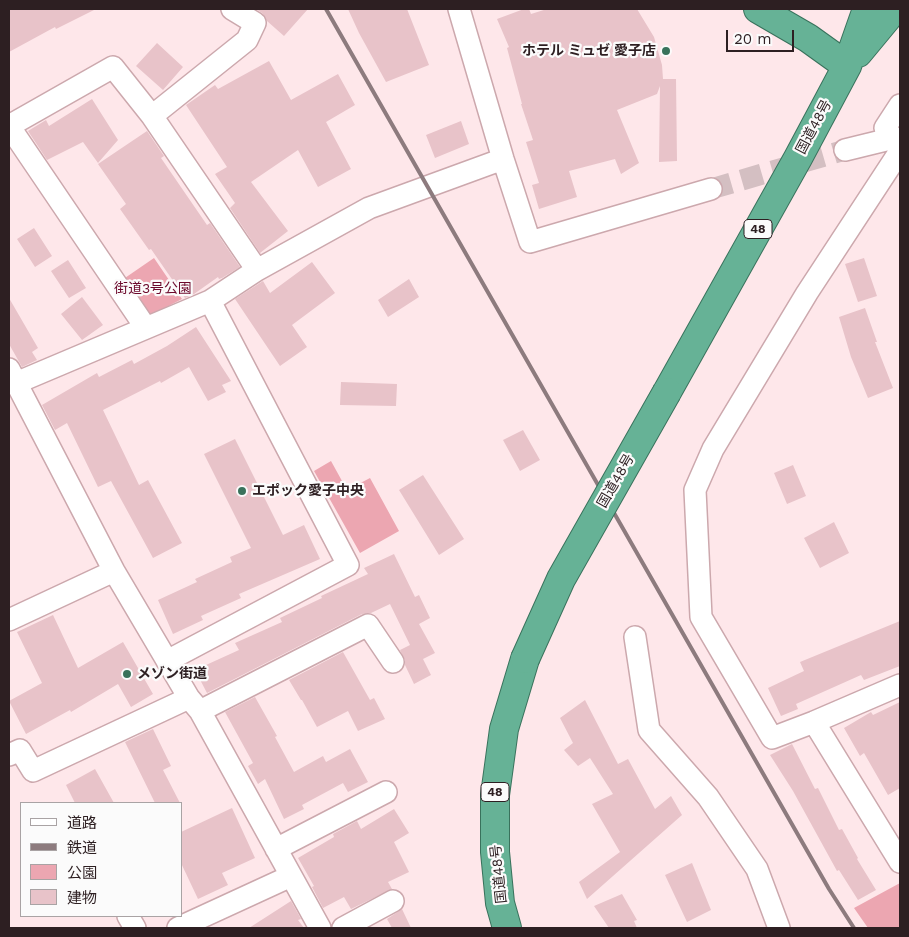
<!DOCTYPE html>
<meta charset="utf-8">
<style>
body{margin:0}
#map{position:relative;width:909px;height:937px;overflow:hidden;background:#fee7ea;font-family:"Work Sans","Noto Sans JP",sans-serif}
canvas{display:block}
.frame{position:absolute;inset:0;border:10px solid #2d1f22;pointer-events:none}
.legend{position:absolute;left:20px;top:802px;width:162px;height:115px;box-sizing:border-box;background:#fbfbfb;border:1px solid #a9a3a4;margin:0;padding:6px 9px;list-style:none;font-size:15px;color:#2d1f22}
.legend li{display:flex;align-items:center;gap:10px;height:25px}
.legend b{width:25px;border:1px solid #a9a3a4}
.scale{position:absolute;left:726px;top:30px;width:68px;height:22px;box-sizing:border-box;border:2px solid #2d1f22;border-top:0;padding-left:6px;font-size:15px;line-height:18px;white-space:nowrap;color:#2d1f22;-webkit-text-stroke:4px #fbfbfb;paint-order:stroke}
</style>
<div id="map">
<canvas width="909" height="937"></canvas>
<div class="frame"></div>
<ul class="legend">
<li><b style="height:6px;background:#fff"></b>道路</li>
<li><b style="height:6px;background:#8d7b7e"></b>鉄道</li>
<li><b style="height:14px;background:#eca6b1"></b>公園</li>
<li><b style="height:14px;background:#e8c3c9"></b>建物</li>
</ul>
<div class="scale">20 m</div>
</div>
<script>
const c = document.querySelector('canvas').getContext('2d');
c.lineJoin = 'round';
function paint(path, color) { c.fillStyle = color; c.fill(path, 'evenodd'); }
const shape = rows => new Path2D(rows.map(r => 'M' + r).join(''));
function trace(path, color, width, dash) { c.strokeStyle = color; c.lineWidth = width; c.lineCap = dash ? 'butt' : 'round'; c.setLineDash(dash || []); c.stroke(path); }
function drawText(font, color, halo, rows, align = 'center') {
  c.font = font + ' "Work Sans","Noto Sans JP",sans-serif'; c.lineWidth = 4.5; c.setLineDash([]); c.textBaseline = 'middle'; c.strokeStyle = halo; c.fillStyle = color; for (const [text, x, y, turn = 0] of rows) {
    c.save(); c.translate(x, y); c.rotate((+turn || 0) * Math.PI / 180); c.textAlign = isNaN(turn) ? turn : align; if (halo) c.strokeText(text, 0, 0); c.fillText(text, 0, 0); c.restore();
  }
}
paint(shape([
 [154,258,182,299,149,316,122,280],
 [331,461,347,490,370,478,399,531,360,553,314,471],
 [900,883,900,928,868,928,854,908]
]), '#eca6b1');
paint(shape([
 [9,9,96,9,56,29,55,27,9,52],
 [256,9,308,9,284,36,267,21,262,13],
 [348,9,407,9,429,65,386,82,359,33],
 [524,9,529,9,531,14,547,9,637,9,654,37,662,65,663,79,676,79,677,161,659,162,660,86,657,94,617,110,639,163,621,174,615,159,569,171,577,197,539,209,532,185,539,183,526,142,533,140,521,104,522,104,507,48,509,47,497,19],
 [157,43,183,67,163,90,136,66],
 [269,61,291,100,338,74,355,105,326,122,351,169,318,187,298,150,251,182,288,231,260,253,230,208,235,203,215,174,227,167,186,105,215,85,218,89],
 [92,99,118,140,98,163,83,142,47,160,28,131,46,120,49,126],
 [461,121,469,144,435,158,426,135],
 [147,131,164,156,161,158,207,225,210,223,240,267,222,278,219,279,218,277,194,294,185,298,151,249,149,250,120,209,126,204,98,164],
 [34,228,52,256,35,267,17,239],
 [864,258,877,296,858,302,845,264],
 [68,260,86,288,69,298,51,271],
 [312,262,335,293,292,325,307,347,280,366,235,299,263,281,270,293],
 [409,279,419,297,388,317,378,300],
 [82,297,103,325,82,340,61,314],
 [9,298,38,348,32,352,37,360,22,367,9,344],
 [865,308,877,342,875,342,893,388,868,398,851,357,839,317],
 [196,327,231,381,222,385,226,392,208,401,189,367,161,383,160,381,103,410,139,485,148,480,182,543,153,558,111,481,98,487,67,423,55,430,42,405,97,373,99,377,132,360,134,364,167,346],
 [341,382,397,384,396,406,340,405],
 [523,430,540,460,520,471,503,440],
 [235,439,283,535,304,525,320,559,239,594,241,598,201,616,203,620,173,634,158,600,197,582,195,579,232,562,230,557,251,548,204,454],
 [793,465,806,496,787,504,774,473],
 [423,475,464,539,439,555,399,490],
 [834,522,849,553,820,568,804,538],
 [394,554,415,597,419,595,430,618,419,624,435,653,423,659,431,675,414,684,405,665,405,661,400,650,410,645,390,604,371,613,362,614,207,693,195,670,239,650,235,643,282,622,280,618,322,598,321,596,368,574,364,568],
 [53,615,78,668,123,642,153,694,131,707,118,684,71,712,70,710,26,734,9,701,42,683,17,632],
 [900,621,900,666,864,680,861,675,796,704,798,709,781,716,768,688,804,671,800,662],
 [343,652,370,700,374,698,385,719,358,731,348,711,317,727,302,700,301,700,289,680],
 [255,697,277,736,275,737,294,772,323,756,326,762,350,749,368,782,348,792,343,783,302,805,304,809,284,819,265,779,258,784,248,766,253,763,225,712],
 [585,700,618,764,628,759,655,809,671,796,682,815,587,899,579,882,620,852,592,804,613,794,590,758,578,766,564,750,573,743,560,718],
 [900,702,900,788,888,795,864,753,860,756,844,728,871,712,873,715],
 [153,729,171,766,163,770,180,803,155,803,125,742],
 [792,744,815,789,818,788,839,830,842,829,858,858,857,859,876,890,858,900,839,870,837,871,793,791,770,755],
 [95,769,114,803,75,803,66,785],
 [232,808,255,858,222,873,228,885,198,899,181,863,181,832],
 [394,809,409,833,394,842,409,872,388,882,392,889,351,909,344,897,323,908,312,887,314,886,298,858,334,837,333,834,357,821,361,829],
 [692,863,711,910,687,922,665,875],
 [622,894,637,920,634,921,637,928,609,928,594,906],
 [291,901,301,919,298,920,304,928,249,928],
 [402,909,411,928,392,928,387,919]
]), '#e8c3c9');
trace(shape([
 [711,189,845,150]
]), '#d4bfc2', 21, [21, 11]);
const minor = shape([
 [459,9,503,159,530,242,711,189],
 [152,116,247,40,255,23,232,9],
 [900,146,885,128,900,105],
 [845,150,894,138],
 [900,151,807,293,713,449,695,490,701,617,772,738,814,722,900,685],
 [146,328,9,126,113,67,152,116,257,270],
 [9,369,114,571,189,698,200,711,320,928],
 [16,383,210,301,257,270,369,208,503,159],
 [9,620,114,571],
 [635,637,649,730,708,797,757,869,779,928],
 [167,661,348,565,210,301],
 [200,711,368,625,393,662],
 [814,722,900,862],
 [9,755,20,750,33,771,189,698],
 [276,849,386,792],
 [128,916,135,928],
 [178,928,291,876],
 [343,928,393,901]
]);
const trunk = shape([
 [758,9,808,38,847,66],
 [858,53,887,18,893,9],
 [667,392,798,158,847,66,867,9],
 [507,928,500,903,495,852,495,795,504,729,525,659]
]);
trace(minor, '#cca8ad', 24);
trace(trunk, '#39725c', 30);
trace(minor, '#fff', 21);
trace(trunk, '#66b296', 28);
trace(shape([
 [326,9,829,889,854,928]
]), '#8d7b7e', 4);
const trunkBridge = shape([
 [525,659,561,579,667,392]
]);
trace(trunkBridge, '#39725c', 30, []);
trace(trunkBridge, '#66b296', 28);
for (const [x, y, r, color] of [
 [666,51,5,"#39725b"],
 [242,491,5,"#39725b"],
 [127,674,5,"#39725b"]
]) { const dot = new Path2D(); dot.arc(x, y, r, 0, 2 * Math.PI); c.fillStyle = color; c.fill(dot); trace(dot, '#fbfbfb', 2); }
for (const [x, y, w] of [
 [758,229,28],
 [495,792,28]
]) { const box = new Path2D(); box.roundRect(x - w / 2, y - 9.5, w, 19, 4); c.fillStyle = '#fbfbfb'; c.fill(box); trace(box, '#2d1f22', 1); }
drawText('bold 12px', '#2d1f22', null, [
 ["48",758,229],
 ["48",495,792]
]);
drawText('bold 14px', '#2d1f22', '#fbfbfb', [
 ["ホテル ミュゼ 愛子店",656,51,"right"],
 ["エポック愛子中央",252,491],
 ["メゾン街道",137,674]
], 'left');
drawText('14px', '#2d1f22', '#fbfbfb', [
 ["国道48号",814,127,-62],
 ["国道48号",616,481,-60],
 ["国道48号",499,874,-96]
]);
drawText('14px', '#6c092c', '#fbfbfb', [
 ["街道3号公園",153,289]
]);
</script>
